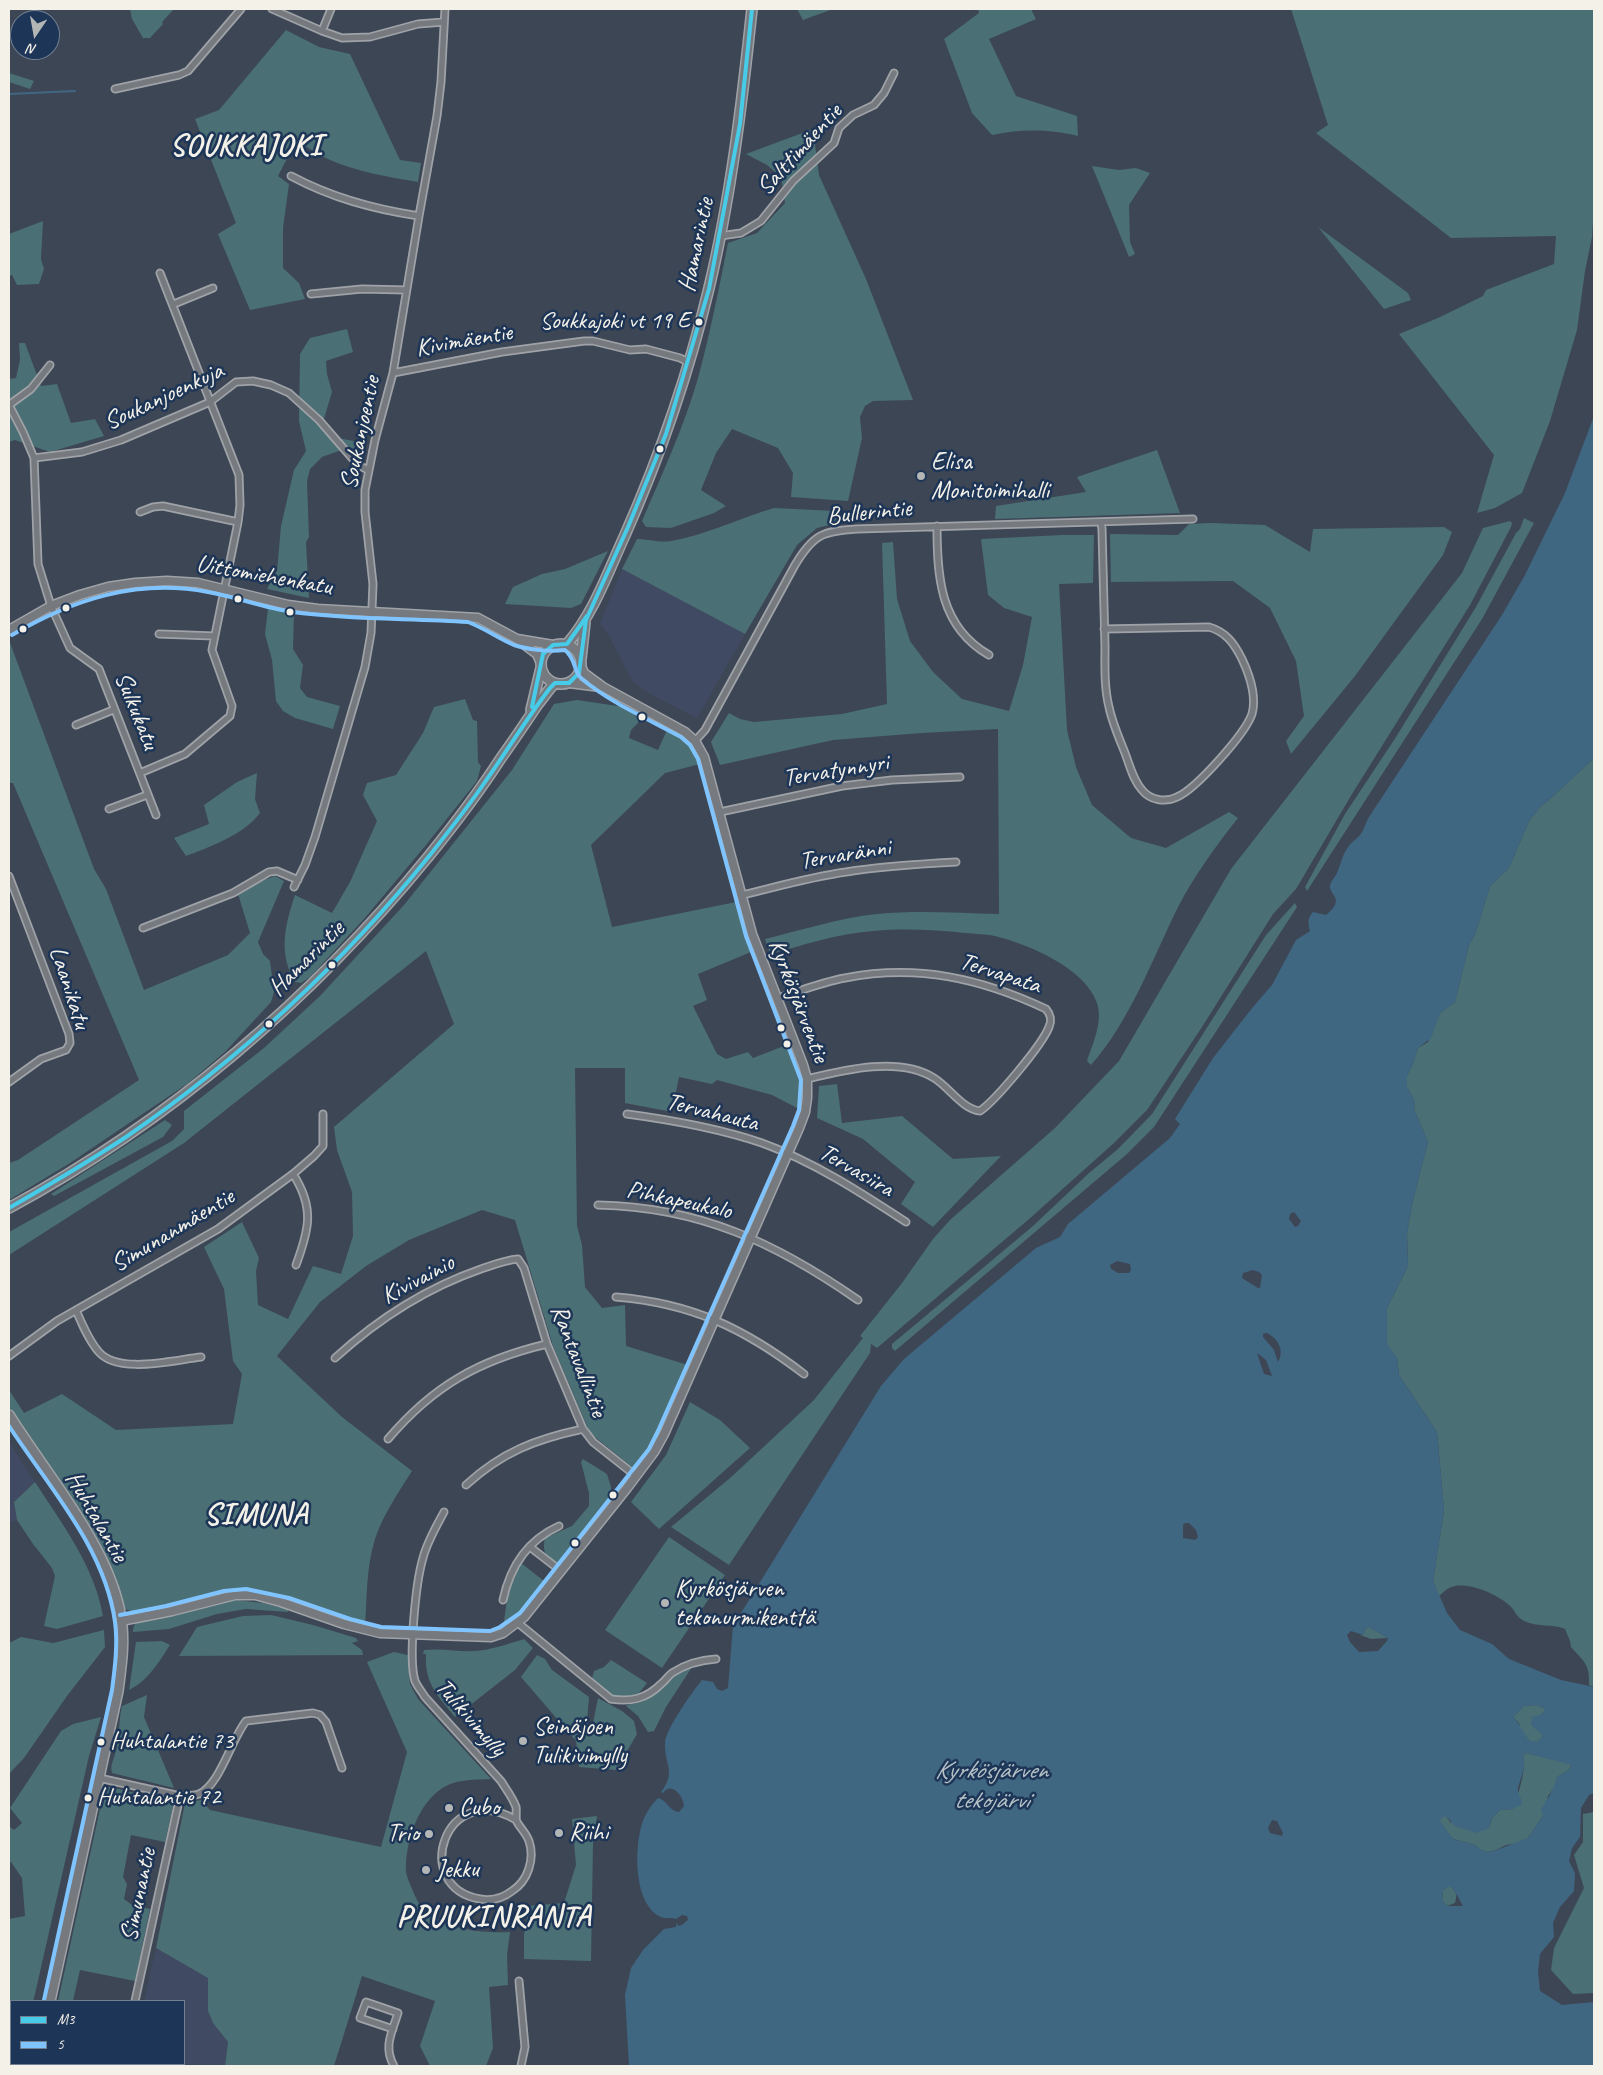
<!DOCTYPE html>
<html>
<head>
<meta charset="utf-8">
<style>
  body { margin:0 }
  #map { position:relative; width:1603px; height:2075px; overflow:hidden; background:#3d4655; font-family:Caveat,sans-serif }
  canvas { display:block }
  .frame { position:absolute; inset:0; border:10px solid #f4f1e8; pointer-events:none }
  .legend { position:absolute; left:10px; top:2000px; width:175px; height:65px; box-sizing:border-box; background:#1d3557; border:1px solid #738091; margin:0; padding:6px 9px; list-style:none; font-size:15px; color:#f4f1e8 }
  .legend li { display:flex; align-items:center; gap:10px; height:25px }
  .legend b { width:25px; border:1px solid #738091 }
  .north { position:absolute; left:10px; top:10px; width:50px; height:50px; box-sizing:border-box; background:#1d3557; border:1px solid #738091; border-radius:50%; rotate:192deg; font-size:14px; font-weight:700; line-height:20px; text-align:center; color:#f4f1e8 }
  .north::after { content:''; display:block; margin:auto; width:18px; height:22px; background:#b4b5b5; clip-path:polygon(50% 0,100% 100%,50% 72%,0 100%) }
</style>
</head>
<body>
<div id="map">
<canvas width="1603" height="2075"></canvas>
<div class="frame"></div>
<ul class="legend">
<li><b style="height:6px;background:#46cce9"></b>M3</li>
<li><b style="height:6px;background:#80c4ff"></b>5</li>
</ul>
<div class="north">N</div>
</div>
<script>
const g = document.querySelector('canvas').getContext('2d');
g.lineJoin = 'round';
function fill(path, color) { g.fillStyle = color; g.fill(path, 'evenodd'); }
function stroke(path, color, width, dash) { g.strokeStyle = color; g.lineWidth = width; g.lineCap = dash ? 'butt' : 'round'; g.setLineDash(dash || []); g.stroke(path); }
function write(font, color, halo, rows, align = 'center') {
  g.font = font + ' Caveat,sans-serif'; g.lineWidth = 5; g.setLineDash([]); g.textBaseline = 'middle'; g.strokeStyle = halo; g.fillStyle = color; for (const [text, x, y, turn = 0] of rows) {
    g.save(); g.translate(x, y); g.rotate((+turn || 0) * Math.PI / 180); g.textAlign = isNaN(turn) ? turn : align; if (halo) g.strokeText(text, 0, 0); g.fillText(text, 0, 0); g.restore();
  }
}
fill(new Path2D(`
  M622 569 745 634 697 718 650 694 633 682 608 634 600 624Z
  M9 1442 35 1482 14 1502 17 1520 9 1522Z
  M156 1948 208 1978V2011L213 2023 228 2042 225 2066H129L130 2064H184V2001H144Z`), '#414a63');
fill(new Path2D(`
  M130 9H174L162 22 163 24 150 38H143L132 19Z
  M797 9H833L803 20Z
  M978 9H1031L1036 19 989 39 1016 96 1077 116 1078 136C1046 129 1023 129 992 135L972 113 944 39 979 13Z
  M1291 9H1594V208L1592 237 1585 271 1577 330 1550 421 1522 493 1495 508 1477 513 1494 455 1399 334 1438 318 1483 296 1486 290 1554 264 1556 236 1451 238 1316 133 1328 125Z
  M286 30 319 47 350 54 400 160 421 163 418 182C389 177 358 172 330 160 319 155 308 147 296 141L278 176 289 184 283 228V268L299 283 305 299 250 310 218 234 236 223 195 119 219 110Z
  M9 73 34 81 30 89 9 82Z
  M813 129 819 175 866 279 913 400 873 401 865 406 860 417 862 438 848 501 791 497 793 473 778 448 732 429 716 453 701 490 726 506 714 513 671 528 646 527 642 521C662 474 684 427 698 378 710 334 719 288 728 243L757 233 785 203 781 177 767 165 746 154Z
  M1092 166 1119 170 1136 168 1150 173 1129 205 1130 242 1135 254 1129 257Z
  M43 221 41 259 44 269 39 284 17 285 12 275 9 276V234Z
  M1318 227 1408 293 1411 300 1384 309Z
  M347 329 353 352 326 361 327 374 332 392 323 422 332 437 365 443 362 454 339 451 322 457 310 469 307 481 309 537 306 542 309 598 267 589 277 571 281 526 294 470 306 451 299 421 300 354 310 338Z
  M19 343H25L41 386 57 384 71 423 95 419 104 436 50 452 15 440 9 442V379L16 378 20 360Z
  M1157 450 1180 513 995 519 996 506 1086 492 1077 477Z
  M774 508 835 511 837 523 817 528 797 545 745 634 622 569 637 539C647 539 661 543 671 541 706 535 740 518 774 508Z
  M1524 518 1534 523 1482 619 1307 891 1305 887 1345 814 1396 737 1476 607 1516 533 1520 529Z
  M1510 521 1512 523 1511 527 1470 605 1352 794 1296 889 1273 914 1202 1027 1147 1110 1114 1143 1028 1220 877 1348 871 1344 870 1353 729 1565 671 1527 729 1479 814 1400 863 1338 860 1336 902 1283 933 1239 950 1220 1055 1128 1119 1061 1231 869 1462 573 1483 528Z
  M1211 523 1265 525 1310 552 1313 529 1444 527 1452 532 1443 555 1355 676 1291 754 1286 741 1304 716 1296 661 1270 608 1233 581 1111 582 1110 534 1178 535 1189 524Z
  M1062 535H1094L1093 583 1059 584 1067 730 1076 767 1092 805 1131 838 1166 848 1229 812 1238 818C1216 846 1194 876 1178 907 1153 958 1129 1023 1091 1065L1087 1061C1093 1043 1103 1022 1097 1003 1085 968 1028 944 995 936 986 934 975 934 965 933 935 930 904 928 874 931 839 933 804 945 770 954L765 939C802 930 839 918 877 914 917 910 959 913 999 914L998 729 922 733 833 740 720 765 711 742 729 713 740 719 754 722 842 714 887 704 882 543 893 542 897 599 910 641 933 672 962 699 1009 711 1023 665 1032 617 1004 608 988 595 981 539Z
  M608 551 581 604 571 608 505 604 513 587 542 574 565 569Z
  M268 608 294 613 293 649 303 665 300 688 307 697 340 706 333 729 295 718 283 711 276 701 272 660 265 634Z
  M9 640 94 869 106 889 144 990 228 955 250 933 238 894 262 881 275 876 284 881 258 942 263 954 270 961 274 992 271 1002 225 1052 187 1084 70 1163 9 1200V1163L18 1160 139 1080 13 783H9Z
  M465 699 473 720 477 721 478 762 481 766 477 781 426 845 364 919 310 977 301 983 295 982C278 954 285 924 295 895L332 913 350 882 377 821 363 795 367 783 396 775 423 733 434 707Z
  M577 700 624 707 638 718V723L631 730 629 738 658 750 667 730C689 743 689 741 700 764L665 773 591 845 612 927 736 902 751 952 698 974 707 1000 693 1006 717 1054 726 1059 748 1052 753 1058 789 1044C797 1066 803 1085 799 1109L772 1095 717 1080 712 1084 679 1077 672 1112 625 1103V1068H575L577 1226 582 1245 585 1287 602 1308 625 1305 626 1346 688 1365 655 1442 637 1467H632L590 1433 553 1346 515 1220 482 1210 409 1240 366 1266 320 1302 277 1356 342 1417 412 1471C398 1493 383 1515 375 1539 366 1568 367 1598 365 1628L307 1605 259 1591H232L134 1612 125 1609 116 1579 96 1536 9 1408V1390L24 1413 62 1394 116 1430 233 1424 242 1374 233 1361 224 1289 204 1247 242 1222 259 1258 256 1271 258 1305 288 1319 313 1266 341 1274 353 1236 352 1192 337 1150 334 1127 454 1024 426 951 184 1143 9 1255V1232L172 1141 184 1129V1111L264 1048 320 996 404 905 512 770 554 704Z
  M1594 758V1687L1589 1685C1590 1664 1584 1662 1571 1647L1570 1641 1565 1629C1552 1623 1538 1628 1524 1621 1515 1616 1516 1611 1509 1605 1497 1594 1467 1581 1452 1587 1447 1588 1443 1593 1439 1596L1433 1581 1444 1510 1437 1432 1399 1375 1397 1358 1387 1345V1308L1408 1266 1407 1233 1413 1200 1428 1142 1414 1109 1415 1102 1407 1087V1076L1413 1063 1418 1048 1428 1042 1440 1013 1455 1002 1469 945 1476 932 1490 886 1509 868 1529 821 1541 806 1551 798Z
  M257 773 255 799 260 813C245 834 210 847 186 856L174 838 209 824 204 805 237 782Z
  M1295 903 1297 907 1154 1127 1127 1154 895 1351 892 1348V1344L1033 1226 1089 1173 1118 1149 1152 1114 1266 935Z
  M837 1084 842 1123 902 1116 953 1159 1001 1156 933 1227 901 1204 915 1182 863 1139 817 1118 819 1086Z
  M165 1120 172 1125 163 1137 54 1196 51 1194Z
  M690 1402 720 1420 750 1448 659 1529 631 1502 666 1455Z
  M583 1459 607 1474 611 1487V1499L562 1562 556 1563C545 1556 542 1551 545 1538L572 1526 589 1506V1493L581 1462Z
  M35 1482C62 1524 94 1565 103 1616L57 1629 44 1626 55 1576 52 1568 33 1544 17 1520 14 1502Z
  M669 1537 725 1575 662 1668 605 1630Z
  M521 1563 544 1581C532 1597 519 1620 501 1629L504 1621 509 1584Z
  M235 1600 263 1603 288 1609V1612L246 1609 217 1614 169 1629 133 1632C133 1629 134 1624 137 1622 142 1617 153 1618 159 1617 185 1613 209 1604 235 1600Z
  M271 1615 313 1625 356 1638 358 1641 352 1643 362 1650 363 1655 179 1656 197 1627 243 1616Z
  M1369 1627 1388 1638 1371 1639 1360 1635H1363L1366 1628Z
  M104 1630 105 1647 67 1696 24 1758 9 1774V1643L21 1637 53 1643Z
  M524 1639 533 1648 515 1670 455 1717C438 1696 424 1683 426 1654H423L424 1650C441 1648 457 1652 474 1651 491 1650 508 1644 524 1639Z
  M162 1641 170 1645C158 1663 149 1680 129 1690L136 1642Z
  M394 1652 408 1655 410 1684 418 1699 491 1779C476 1780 459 1779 446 1786 418 1801 405 1842 406 1872 407 1879 419 1905 423 1911 426 1914 432 1916 436 1918 460 1931 483 1933 510 1932L507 1955 508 1985 489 1987 493 2048 486 2066H430L420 2046 435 2001 362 1976 334 2066H225L228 2042 213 2023 208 2011V1978L156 1948 185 1803 201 1800 210 1810 381 1847 407 1752 367 1662Z
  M537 1655 545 1659 552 1670 589 1697 587 1723 592 1728 598 1698 622 1711 634 1721 637 1734 616 1770 579 1767 576 1741 521 1677Z
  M611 1660 647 1683 635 1698C617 1701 604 1692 592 1679L594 1671 604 1667Z
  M692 1667 666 1707 654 1731 648 1732 638 1716 626 1706 627 1705 641 1702 651 1696 671 1678Z
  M147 1695 144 1717 174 1788 112 1773C110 1765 113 1762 115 1754 120 1738 118 1722 122 1706Z
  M1537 1705 1544 1708V1712L1540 1715 1543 1736 1538 1741H1530L1521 1732 1519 1723 1513 1717 1524 1706Z
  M101 1717 89 1756 35 1994 33 2001H11V2053L9 2058V1917V1919L25 1916 22 1878 11 1862 9 1863V1826L14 1830 22 1823 10 1808 61 1731 73 1724Z
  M1526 1753 1572 1764 1569 1770 1557 1777 1555 1787 1548 1796 1543 1816 1528 1838 1520 1843 1506 1845 1494 1851 1487 1852 1481 1850 1475 1845 1453 1839 1439 1821 1442 1817H1447L1450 1822 1489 1828 1492 1818 1500 1810 1513 1809C1518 1795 1527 1769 1523 1755Z
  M105 1786 174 1802 165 1842 131 1835 123 1877 127 1884 124 1899 132 1905 150 1909 135 1981 80 1970 73 2001H58Z
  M1594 1812V1993L1573 1994 1551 1970 1554 1948 1584 1888 1574 1855 1583 1842V1814Z
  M597 1816 593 1844 591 1961 524 1959V1935L527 1918V1906L564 1903 576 1865 572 1819Z
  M1447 1887H1451C1457 1892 1457 1896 1455 1903L1447 1906 1442 1901 1443 1890Z`), '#4a6f74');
fill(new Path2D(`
  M1594 416V758L1551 798 1541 806 1529 821 1509 868 1490 886 1476 932 1469 945 1455 1002 1440 1013 1431 1038 1418 1048 1413 1063 1407 1076V1087L1415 1102 1414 1109 1428 1142 1413 1200 1407 1233 1408 1266 1387 1308V1344L1397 1358 1399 1375 1437 1432 1444 1510 1433 1581 1447 1613 1460 1630 1492 1644 1509 1659 1561 1680 1594 1687V1793L1589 1795 1581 1808 1580 1837 1572 1848 1569 1861 1575 1873 1574 1891 1560 1907 1553 1923 1554 1937 1540 1954 1538 1971 1540 1991 1562 2005 1594 2002V2066H629L625 1995 631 1968 643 1950 664 1929 676 1927 677 1922 678 1926 682 1925 688 1920 687 1916 682 1915 676 1919C672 1917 665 1919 661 1917 634 1905 634 1849 642 1824 645 1814 651 1805 658 1798 667 1800 669 1811 679 1812L684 1806C683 1795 671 1781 663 1793L661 1792C677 1772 664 1764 665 1743 665 1730 693 1691 702 1680L713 1682 717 1689 722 1691 728 1688 733 1626 881 1386 904 1359 1036 1248 1060 1237 1068 1224 1170 1138 1180 1124 1175 1119 1213 1058 1253 1007 1272 985 1296 940 1310 931C1308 922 1307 919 1313 912L1326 915C1347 898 1328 895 1330 885 1331 881 1334 878 1336 875 1341 865 1342 854 1349 846 1352 841 1357 839 1360 835 1364 830 1366 822 1369 817L1502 615 1525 575 1565 493ZM1294 1212 1301 1221 1298 1226 1295 1227 1289 1219 1290 1214ZM1117 1261 1130 1264 1131 1270 1129 1273H1118L1111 1269 1110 1265ZM1253 1270 1259 1272 1262 1275 1260 1288H1258L1242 1278 1243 1273ZM1266 1333C1278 1337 1285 1351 1278 1362L1274 1350 1263 1337V1334ZM1257 1353 1266 1360 1272 1376 1264 1374ZM1185 1523H1189L1196 1530 1198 1537 1195 1540 1183 1538V1525ZM1369 1627 1388 1638 1387 1641 1378 1651 1359 1652 1350 1642 1347 1635 1351 1631 1363 1635 1366 1628ZM1537 1705 1544 1708V1712L1540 1715 1532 1717 1531 1725 1543 1736 1538 1741H1530C1522 1732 1521 1725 1513 1717L1524 1706ZM1526 1753 1572 1765 1569 1770 1557 1777C1556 1785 1546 1803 1541 1809L1543 1816 1528 1838 1494 1851 1487 1852 1481 1850 1475 1845 1453 1839 1440 1821 1442 1817H1447L1455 1826 1476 1833 1489 1828 1492 1818 1500 1810 1513 1809 1522 1804C1522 1798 1517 1794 1518 1788 1521 1776 1527 1767 1523 1755ZM1272 1820 1277 1821 1283 1833 1282 1836 1270 1833 1268 1828ZM1447 1887H1451C1454 1889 1462 1904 1463 1906H1447L1442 1901 1443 1890Z`), '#406782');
stroke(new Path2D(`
  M9 94 75 91`), '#406782', 2);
const minor = new Path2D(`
  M272 9 322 31 342 38 370 37 418 24 444 22
  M322 31 331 9
  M115 89 179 75 188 71 241 9
  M291 176C332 198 373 209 419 216
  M720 236 741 233 761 221 793 181 834 143 839 128 853 115 874 105 884 93 894 73
  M311 294 362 289 406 290
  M174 304 213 288
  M50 365 31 389 9 405 23 432 34 458 38 564 51 606 70 648 99 669 156 815
  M393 373 502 352 584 341H593L630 350 646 349 680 358 688 362
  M34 458 82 452 121 440 210 402 236 382 253 381 271 385 289 393 319 420 358 465 368 470
  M140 512 153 507 163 506 238 522
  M1101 522 1102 529C1103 568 1104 607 1105 646 1105 666 1104 687 1109 707 1112 722 1119 738 1125 753 1130 766 1133 780 1142 790 1150 800 1165 803 1177 797 1196 789 1245 734 1252 714 1257 696 1250 676 1242 659 1234 643 1226 632 1209 627L1104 629
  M937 526C937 577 940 627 989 655
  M159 634 214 636
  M76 725 113 710
  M695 741 705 730 795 565C813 535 822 531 857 529L1193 519
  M140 773 185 754 230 716 232 706 212 650 238 522 240 505 239 475 160 273
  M109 809 147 795
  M720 812 842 786 892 780 960 777
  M9 876 69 1034 70 1043 66 1050 41 1059 9 1082
  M294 887 305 865 315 837 365 667 371 633 373 584 365 512V490L375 440 393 373 419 216 437 116 441 82 445 9
  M742 895C776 887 810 877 846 872 882 866 919 864 956 862
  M143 928 233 893 269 872 277 871 298 880
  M778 998C800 991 822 982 845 978 917 964 980 978 1046 1009 1051 1015 1052 1020 1049 1027 1042 1045 996 1100 980 1111 962 1109 949 1087 934 1078 899 1056 844 1070 807 1079
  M627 1114C672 1120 718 1128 762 1143 814 1162 860 1192 906 1222
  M293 1174C315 1208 309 1230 296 1265
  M598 1205C700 1207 776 1243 858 1300
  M616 1297C691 1303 744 1328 804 1374
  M76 1310C82 1324 88 1339 98 1351 117 1375 174 1360 201 1357
  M9 1356 57 1321 218 1229 293 1174 314 1156 323 1146V1114
  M335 1358C378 1319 426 1288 481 1269 493 1265 505 1260 518 1259L524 1268 547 1344 583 1429 593 1442 636 1476
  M388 1439C433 1386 479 1360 547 1344
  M466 1485C502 1452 536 1439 583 1429
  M444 1512C436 1527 427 1542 423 1558 416 1581 408 1658 415 1681 417 1686 422 1692 425 1697L501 1781C506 1789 513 1798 516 1807 517 1812 515 1818 517 1822 521 1829 526 1833 529 1841 535 1859 528 1881 512 1891 503 1898 491 1901 480 1899 410 1887 445 1778 516 1820
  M530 1547 561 1571
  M503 1600C510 1567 528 1540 559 1526
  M518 1623 611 1699C631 1702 646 1699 661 1684 665 1681 668 1676 672 1673 686 1664 700 1660 716 1659
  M99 1778 180 1796C187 1796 193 1796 199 1794 220 1785 231 1740 246 1721L313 1713 320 1715 326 1722 342 1768
  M519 1981 525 2047 521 2066
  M135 2001 180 1796
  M393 2029 360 2018 366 2002 398 2013C392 2032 383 2047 394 2066
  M120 2066 121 2064`);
const tertiary = new Path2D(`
  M9 630 51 606 80 595 108 587 135 583 167 581 198 583 288 605 318 609 478 618 517 639 537 654 540 661
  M517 639 553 645
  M569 683 601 687
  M121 1621 172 1611 235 1595H255L281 1602 344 1624 380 1633 491 1637 503 1633 524 1617 627 1488 654 1452 664 1434 799 1128 805 1112 807 1098V1079L803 1065 752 934 704 757 695 741 685 732 603 687 584 673 581 666`);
const secondary = new Path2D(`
  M541 664a20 20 0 1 1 40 0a20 20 0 1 1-40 0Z
  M567 644C594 613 608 572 625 535 660 456 689 372 709 288 731 196 742 103 752 9
  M581 659 585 622
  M531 710 541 668
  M9 1208C170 1121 312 999 428 857 454 825 479 792 501 758 514 740 526 722 538 704 544 697 548 690 555 683
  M9 1415C47 1476 110 1547 121 1618 125 1643 121 1667 118 1691L50 2001
  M23 2066 24 2064`);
stroke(minor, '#9fa3a8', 9);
stroke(tertiary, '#9fa3a8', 11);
stroke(secondary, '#9fa3a8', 12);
stroke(minor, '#767a7f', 5.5);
stroke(tertiary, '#767a7f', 8);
stroke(secondary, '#767a7f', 9);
stroke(new Path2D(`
  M532 707 543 654 553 645 567 644 587 616
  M9 1208C49 1185 88 1162 126 1137 241 1058 343 963 430 855 449 831 468 807 485 782 507 751 527 718 550 688L555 683H569L579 673 586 620 628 527 666 434 709 289 740 124 752 9`), '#46cce9', 4);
stroke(new Path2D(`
  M12 635C72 600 137 578 208 592 237 597 264 608 293 612 351 620 410 618 468 622 484 628 498 638 514 645 529 650 550 652 565 650 577 660 573 672 582 679 611 703 648 719 681 737L690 745 698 759 746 936 801 1080 799 1110 793 1126 658 1431 649 1449 520 1613 500 1627 490 1631 381 1627 350 1619 289 1598 246 1589 224 1591 166 1606 120 1615
  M9 1426C48 1486 105 1548 115 1622 118 1644 115 1667 112 1690L44 2000`), '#80c4ff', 4);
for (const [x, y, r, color] of [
  [699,322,4.5,"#f4f1e8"],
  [660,449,4.5,"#f4f1e8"],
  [921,476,5,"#b4b5b5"],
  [238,599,4.5,"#f4f1e8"],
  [66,608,4.5,"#f4f1e8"],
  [290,612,4.5,"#f4f1e8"],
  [23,629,4.5,"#f4f1e8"],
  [642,717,4.5,"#f4f1e8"],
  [332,965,4.5,"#f4f1e8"],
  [269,1024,4.5,"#f4f1e8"],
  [781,1028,4.5,"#f4f1e8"],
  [787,1044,4.5,"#f4f1e8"],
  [613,1495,4.5,"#f4f1e8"],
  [575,1543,4.5,"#f4f1e8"],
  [665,1603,5,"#b4b5b5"],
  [523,1741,5,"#b4b5b5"],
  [101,1742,4.5,"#f4f1e8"],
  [88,1798,4.5,"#f4f1e8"],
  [449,1808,5,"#b4b5b5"],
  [559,1833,5,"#b4b5b5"],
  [429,1834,5,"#b4b5b5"],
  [426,1870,5,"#b4b5b5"]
]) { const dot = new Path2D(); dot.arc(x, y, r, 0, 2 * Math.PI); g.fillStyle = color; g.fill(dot); stroke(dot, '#1d3557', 2); }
write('24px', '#f4f1e8', '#1d3557', [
  ["Soukkajoki vt 19 E",690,322,"right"],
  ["Huhtalantie 73",110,1742],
  ["Huhtalantie 72",97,1798]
], 'left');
write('25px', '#f4f1e8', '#1d3557', [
  ["Salttimäentie",800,150,-48],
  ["Hamarintie",697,245,-78],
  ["Kivimäentie",464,341,-10],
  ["Soukanjoenkuja",164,397,-25],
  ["Soukanjoentie",361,433,-78],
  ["Bullerintie",869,513,-6],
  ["Uittomiehenkatu",264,576,10],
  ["Sulkukatu",136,711,68],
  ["Tervatynnyri",836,771,-9],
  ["Tervaränni",845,855,-9],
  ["Hamarintie",307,959,-45],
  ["Tervapata",1000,974,18],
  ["Laanikatu",69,988,72],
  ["Kyrkösjärventie",798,1001,69],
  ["Tervahauta",712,1113,14],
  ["Tervasiira",856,1171,30],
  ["Pihkapeukalo",679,1201,12],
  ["Simunanmäentie",173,1231,-31],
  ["Kivivainio",418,1280,-28],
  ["Rantavallintie",578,1361,69],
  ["Huhtalantie",96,1517,60],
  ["Tulikivimylly",470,1718,49],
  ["Simunantie",139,1895,-78]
]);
write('25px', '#f4f1e8', '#1d3557', [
  ["Elisa",931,462],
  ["Monitoimihalli",931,491],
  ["Kyrkösjärven",675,1589],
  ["tekonurmikenttä",675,1618],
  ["Seinäjoen",533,1727],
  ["Tulikivimylly",533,1756],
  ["Cubo",459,1808],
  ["Riihi",569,1833],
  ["Trio",419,1834,"right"],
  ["Jekku",436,1870]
], 'left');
write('italic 26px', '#b5c2c6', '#1d3557', [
  ["Kyrkösjärven",991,1771],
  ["tekojärvi",991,1801]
]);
g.letterSpacing = '1px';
write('bold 30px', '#f4f1e8', '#1d3557', [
  ["SOUKKAJOKI",246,147],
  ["SIMUNA",256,1516],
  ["PRUUKINRANTA",494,1918]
]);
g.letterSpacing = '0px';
</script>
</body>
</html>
